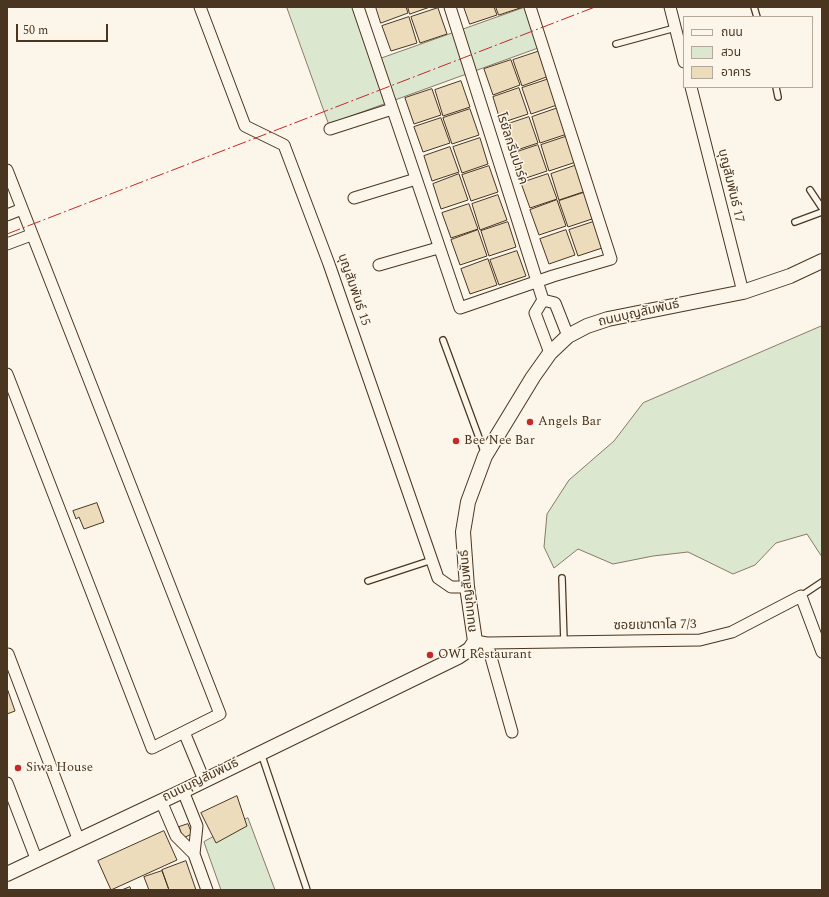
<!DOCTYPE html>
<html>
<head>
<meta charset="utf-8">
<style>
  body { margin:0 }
  #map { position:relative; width:829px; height:897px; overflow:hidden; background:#fbf6e9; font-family:Spectral,"Noto Sans Thai",serif }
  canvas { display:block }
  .frame { position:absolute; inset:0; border:8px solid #4a3520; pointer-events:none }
  .legend { position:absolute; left:683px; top:16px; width:130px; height:72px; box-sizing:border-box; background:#fbf6e9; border:1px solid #b4a999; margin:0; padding:5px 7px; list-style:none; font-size:12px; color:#4a3520 }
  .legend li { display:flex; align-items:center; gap:8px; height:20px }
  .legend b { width:20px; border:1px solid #b4a999 }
  .scale { position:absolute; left:16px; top:24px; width:92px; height:18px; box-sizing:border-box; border:2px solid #4a3520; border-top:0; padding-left:5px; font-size:12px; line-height:14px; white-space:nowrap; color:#4a3520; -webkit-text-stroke:3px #fbf6e9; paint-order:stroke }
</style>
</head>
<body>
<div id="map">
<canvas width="829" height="897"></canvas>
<div class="frame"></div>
<ul class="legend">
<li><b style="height:5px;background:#fbf6e9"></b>ถนน</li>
<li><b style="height:11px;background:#dce7d0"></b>สวน</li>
<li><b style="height:11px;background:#ecdcbc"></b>อาคาร</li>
</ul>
<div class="scale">50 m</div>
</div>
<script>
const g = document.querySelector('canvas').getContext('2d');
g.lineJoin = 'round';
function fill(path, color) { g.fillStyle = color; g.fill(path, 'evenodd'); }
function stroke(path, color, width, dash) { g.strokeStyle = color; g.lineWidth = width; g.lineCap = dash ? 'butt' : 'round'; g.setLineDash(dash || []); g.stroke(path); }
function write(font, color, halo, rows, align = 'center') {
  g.font = font + ' Spectral,"Noto Sans Thai",serif'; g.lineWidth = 3; g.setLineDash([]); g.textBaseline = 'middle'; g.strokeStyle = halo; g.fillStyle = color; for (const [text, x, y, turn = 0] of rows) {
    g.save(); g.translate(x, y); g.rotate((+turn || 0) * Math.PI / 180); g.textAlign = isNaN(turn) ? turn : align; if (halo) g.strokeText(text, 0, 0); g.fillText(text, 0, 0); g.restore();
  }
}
const green = new Path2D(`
  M287 7H355L373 61 525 7 538 48 329 124Z
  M822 326V557L807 534 776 543 755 565 733 574 688 552 653 556 613 564 578 549 554 568 544 547 547 514 569 480 614 441 643 403Z
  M248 818 275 890H221L204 842Z`);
fill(green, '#dce7d0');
stroke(green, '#887966', 1);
const building = new Path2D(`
  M376 7H406L408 13 381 23Z
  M408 7H430L410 14Z
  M464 7H494L497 15 470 24Z
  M496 7H523L499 15Z
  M438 8 447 34 420 43 411 17Z
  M409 17 417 43 391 51 382 26Z
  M540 51 549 76 522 86 513 60Z
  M511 60 520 85 493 95 484 69Z
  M549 79 557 105 531 114 522 88Z
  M461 81 470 107 443 116 435 90Z
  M519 88 528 114 501 123 493 97Z
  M432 89 441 115 414 124 405 98Z
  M558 108 567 134 540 143 532 117Z
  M470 109 479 135 452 144 443 118Z
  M529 117 538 143 511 152 502 126Z
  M441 118 450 143 423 152 414 127Z
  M568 136 576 162 549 171 541 145Z
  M480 138 488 164 462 173 453 147Z
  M538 145 547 171 520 180 511 154Z
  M450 147 459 172 432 181 424 156Z
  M577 165 586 191 559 200 551 174Z
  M489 166 498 192 471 201 462 175Z
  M459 174 468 200 441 209 433 184Z
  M548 174 557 199 530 208 521 183Z
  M586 192 595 218 568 227 559 201Z
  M498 195 507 220 480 230 472 204Z
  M557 200 566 226 539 235 530 210Z
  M469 204 478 229 451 238 442 213Z
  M596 221 605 247 578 256 569 230Z
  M508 222 516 247 489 256 481 231Z
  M478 230 487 256 460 265 451 240Z
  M566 230 575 255 549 264 540 239Z
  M517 251 526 276 499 285 490 260Z
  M488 259 497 285 470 294 461 269Z
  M97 503 104 522 84 529 79 517 76 519 73 511Z
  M7 688 15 711 7 714Z
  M237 796 247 826 216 843 201 813Z
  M188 824 192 834 183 838 179 827Z
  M164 831 177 860 111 890 98 861Z
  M186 861 196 890H169L162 870Z
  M162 871 169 890H149L144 877Z
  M130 887 131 890H122Z`);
fill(building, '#ecdcbc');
stroke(building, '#4a3520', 1);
const service = new Path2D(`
  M754 7 757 17
  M616 44 675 28
  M776 87 778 97
  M810 190 822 208
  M795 222 822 212
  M443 340 485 454
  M562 578 564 642
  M368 581 432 560
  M801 596 822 582
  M261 753 307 890`);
const minor = new Path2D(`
  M200 7 245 126 284 145 329 264 438 578 451 587H467
  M358 7 460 308 553 276 611 259 530 7
  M450 7 543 300
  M670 7 684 62
  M691 87 743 292
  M330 129 392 109
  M7 170 220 714 152 748 7 374
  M354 198 416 179
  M7 215 22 209
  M7 244 31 235
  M379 265 438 248
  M543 300 535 313 550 353
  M543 300 555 303 568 336
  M475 641 487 643 700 640 732 632 801 596 822 652
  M487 643 512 732
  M8 654 79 841
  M184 732 204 780
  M7 783 37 861
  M183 791 197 826 194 854
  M161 801 176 836 194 854 207 890`);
const tertiary = new Path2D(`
  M7 874 183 791 458 657 470 649 475 641 467 587 463 532 468 502 485 456 533 377 550 353 568 336 587 326 608 319 743 292 790 276 822 261`);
stroke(service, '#4a3520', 8);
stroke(minor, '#4a3520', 13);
stroke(tertiary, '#4a3520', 16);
stroke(service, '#fbf6e9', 5.5);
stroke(minor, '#fbf6e9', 11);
stroke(tertiary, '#fbf6e9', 14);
stroke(new Path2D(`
  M7 234 595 7`), '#c62828', 1, [14, 3, 2, 3]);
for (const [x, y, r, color] of [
  [530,422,4,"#c62828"],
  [456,441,4,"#c62828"],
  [430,655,4,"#c62828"],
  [18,768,4,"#c62828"]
]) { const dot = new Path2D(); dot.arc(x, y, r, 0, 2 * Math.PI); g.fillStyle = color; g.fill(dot); stroke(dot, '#fbf6e9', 1.5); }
write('13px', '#4a3520', '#fbf6e9', [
  ["โรยัลกรีนปาร์ค",511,149,72],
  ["บุญสัมพันธ์ 17",730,186,76],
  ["บุญสัมพันธ์ 15",353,290,71],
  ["ถนนบุญสัมพันธ์",639,314,-13],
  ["ถนนบุญสัมพันธ์",469,591,-96],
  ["ซอยเขาตาโล 7/3",655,626,-1],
  ["ถนนบุญสัมพันธ์",201,781,-26]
]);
write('13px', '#4a3520', '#fbf6e9', [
  ["Angels Bar",538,422],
  ["Bee Nee Bar",464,441],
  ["OWI Restaurant",438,655],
  ["Siwa House",26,768]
], 'left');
</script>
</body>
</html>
